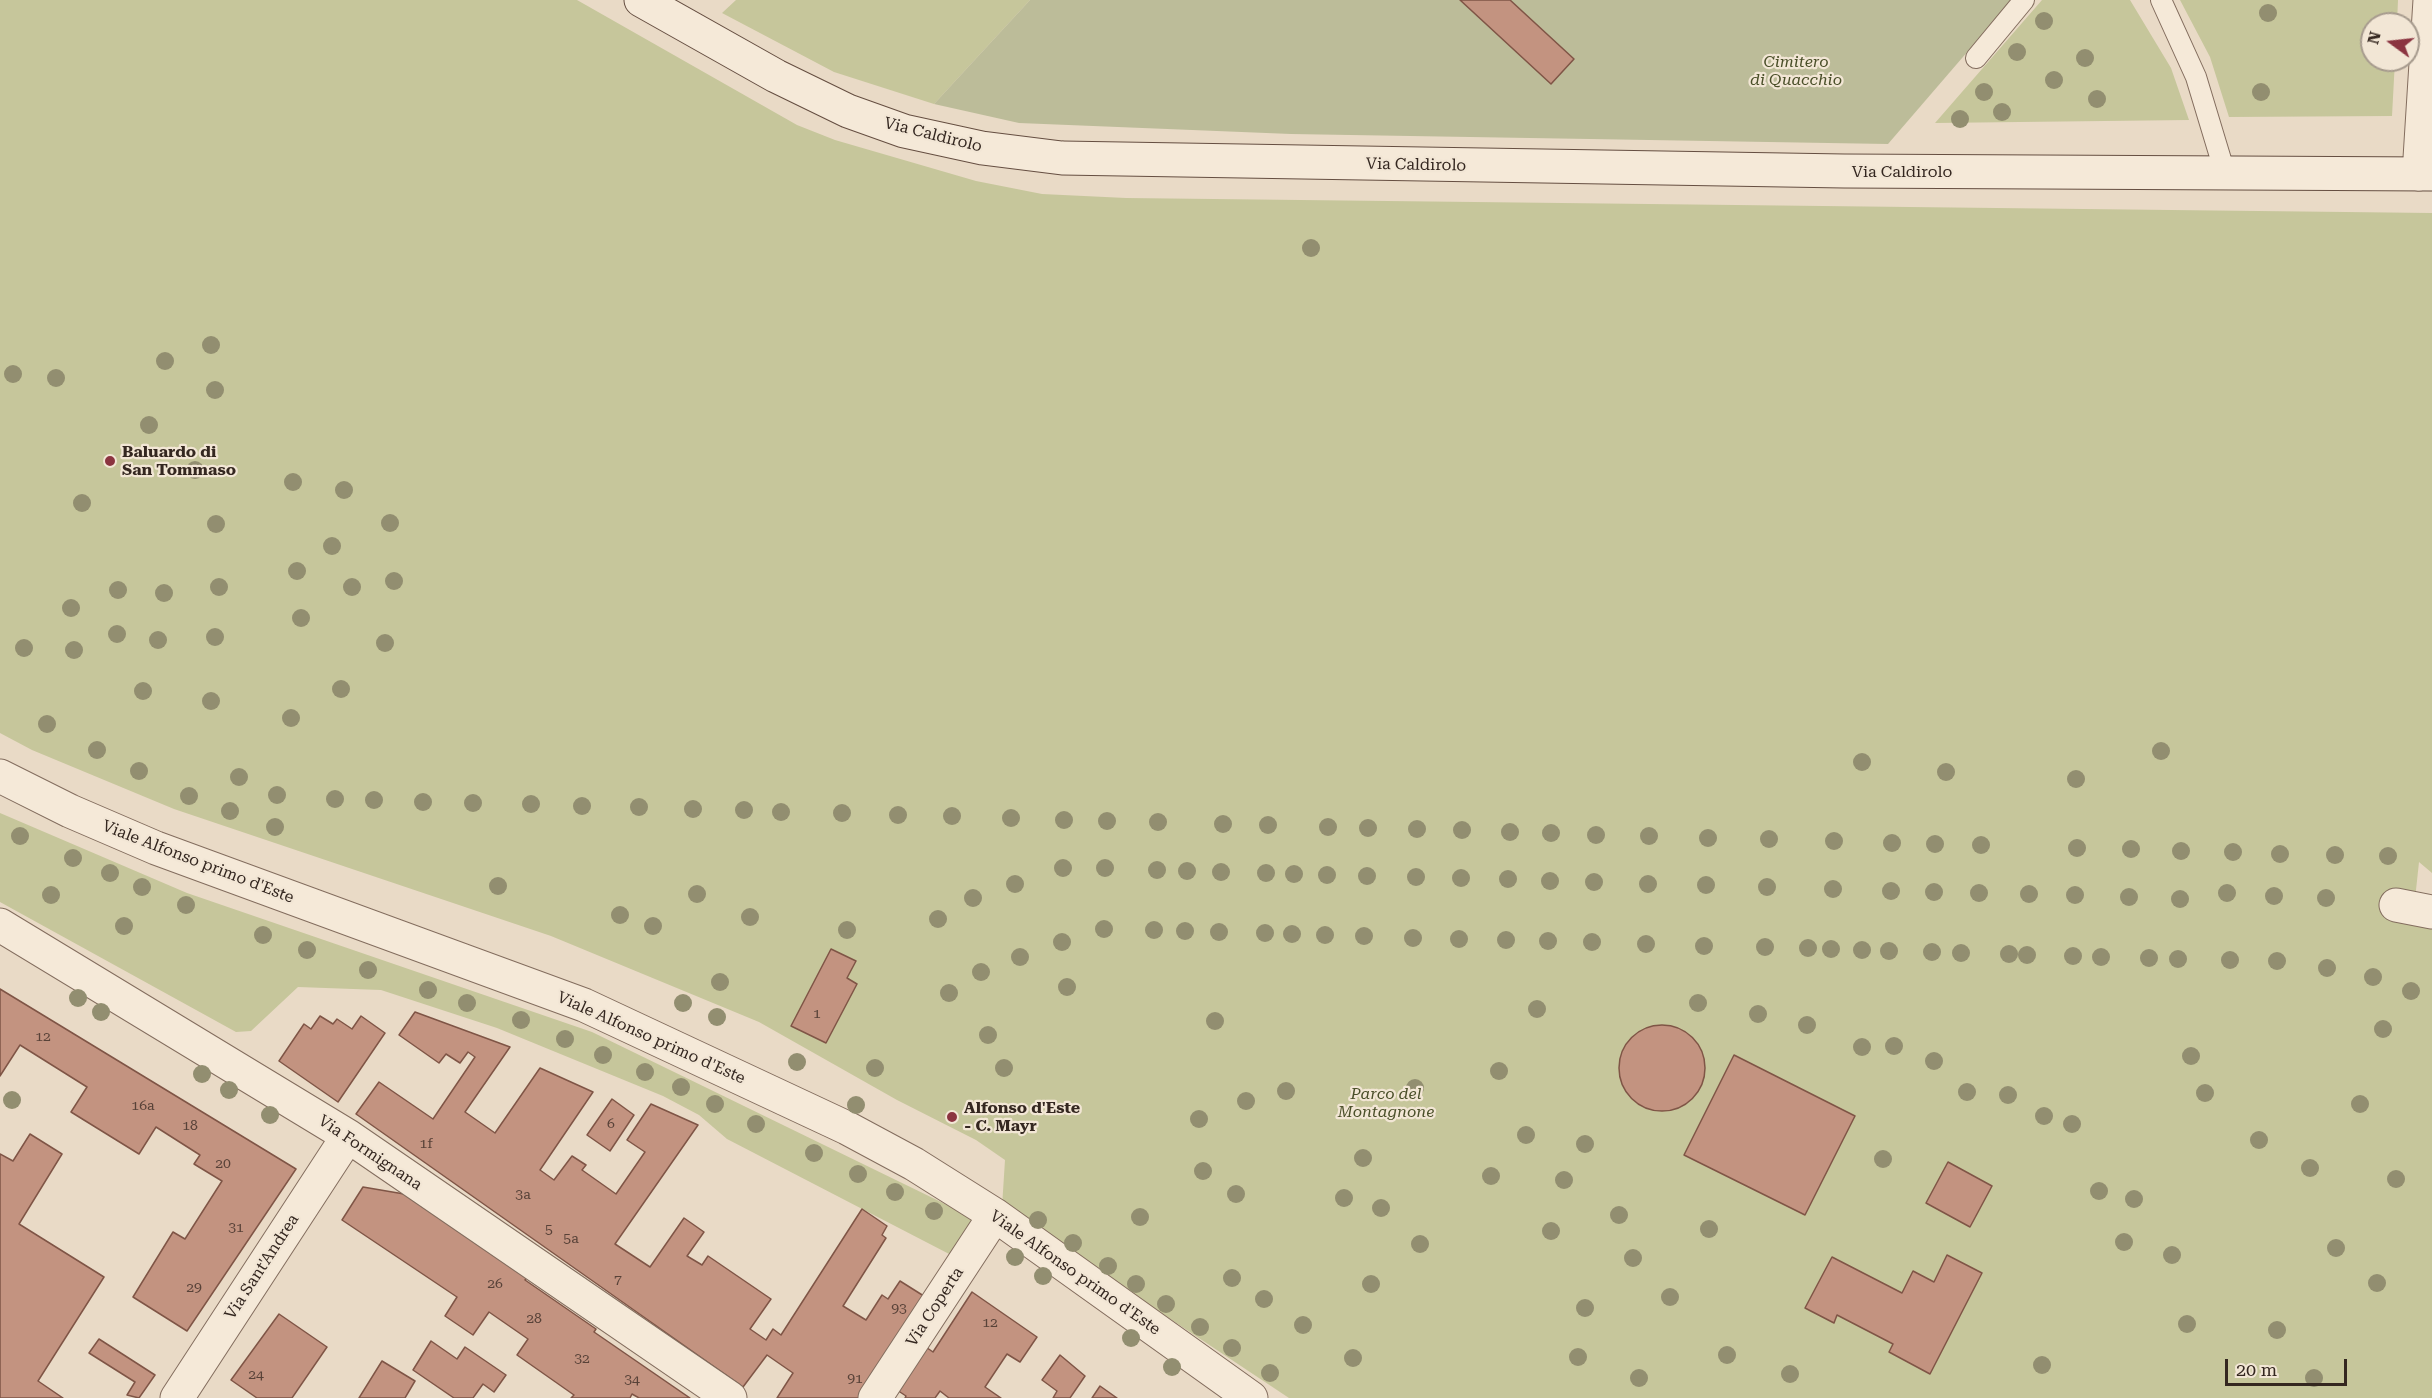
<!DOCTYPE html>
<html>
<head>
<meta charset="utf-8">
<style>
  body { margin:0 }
  #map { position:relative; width:2432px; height:1398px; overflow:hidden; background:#e9dac6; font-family:"Roboto Serif",serif }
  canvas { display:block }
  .north { position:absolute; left:2360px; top:12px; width:60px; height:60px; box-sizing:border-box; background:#f2e6d5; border:2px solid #a69a8d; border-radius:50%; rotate:285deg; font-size:16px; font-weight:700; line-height:24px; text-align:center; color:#342720 }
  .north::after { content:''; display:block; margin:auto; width:21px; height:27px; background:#8b3440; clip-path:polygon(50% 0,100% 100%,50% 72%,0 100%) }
  .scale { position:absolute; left:2225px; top:1359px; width:122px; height:27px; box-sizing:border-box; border:3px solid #342720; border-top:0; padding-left:8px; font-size:18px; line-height:21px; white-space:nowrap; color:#342720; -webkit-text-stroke:4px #f2e6d5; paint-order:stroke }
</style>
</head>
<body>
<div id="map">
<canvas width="2432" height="1398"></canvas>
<div class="north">N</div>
<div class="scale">20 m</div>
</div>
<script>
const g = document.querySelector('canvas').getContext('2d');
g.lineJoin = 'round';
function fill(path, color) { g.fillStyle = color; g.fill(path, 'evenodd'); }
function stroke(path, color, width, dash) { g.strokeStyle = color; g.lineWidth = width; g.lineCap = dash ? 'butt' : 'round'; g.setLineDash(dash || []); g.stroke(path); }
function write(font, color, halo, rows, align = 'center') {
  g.font = font + ' "Roboto Serif",serif'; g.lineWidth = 4.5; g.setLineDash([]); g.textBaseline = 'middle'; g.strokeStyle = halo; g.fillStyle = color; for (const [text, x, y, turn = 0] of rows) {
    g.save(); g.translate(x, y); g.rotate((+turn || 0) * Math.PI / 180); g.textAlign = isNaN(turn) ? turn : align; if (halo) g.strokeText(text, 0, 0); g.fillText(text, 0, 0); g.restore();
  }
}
fill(new Path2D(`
  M0 0H577L797 125 835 140 976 181 1042 194 1126 198 2432 213V873L2419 862 2413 918 2432 923V1398H1289L1002 1207 1005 1160 976 1140 897 1100 759 1022 551 936 174 809 32 750 0 733Z
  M736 0H1030L934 104 834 72 722 13Z
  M2042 0H2130L2171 68 2189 120 1935 123Z
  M2180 0H2398L2397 24H2372V60H2395L2392 116 2229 117 2210 57Z
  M0 813 187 893 592 1032 978 1220 953 1256 727 1139 699 1115 663 1096 497 1028 381 990 298 987 251 1031 236 1032 0 902Z`), '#c6c69b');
fill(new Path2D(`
  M1030 0H2012L1888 144 1291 134 1019 123 934 104Z`), '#bcbc99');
const building = new Path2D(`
  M1460 0H1510L1574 59 1551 84Z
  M831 949 856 961 847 978 857 984 826 1043 791 1026Z
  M0 989 296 1169 187 1331 133 1297 173 1232 185 1239 222 1181 194 1164 200 1155 156 1127 139 1154 71 1112 87 1087 20 1045 0 1076Z
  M415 1012 510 1047 465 1112 495 1133 540 1068 593 1092 540 1170 554 1180 572 1156 586 1165 582 1170 616 1194 645 1152 627 1140 651 1104 698 1125 615 1244 650 1267 684 1218 704 1232 687 1256 702 1265 708 1256 771 1299 750 1329 766 1340 773 1329 781 1335 862 1209 887 1226 882 1235 886 1238 843 1306 866 1320 882 1295 888 1299 900 1281 927 1298 862 1398H777L793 1373 767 1355 743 1387 356 1114 379 1082 433 1119 475 1057 468 1052 460 1063 446 1054 439 1063 399 1035Z
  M320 1016 333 1024 337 1019 352 1029 361 1016 385 1033 338 1102 279 1061 304 1024 311 1029Z
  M1619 1068a43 43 0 1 1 86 0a43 43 0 1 1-86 0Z
  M1734 1055 1855 1116 1805 1215 1684 1155Z
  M612 1099 634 1115 610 1151 587 1135Z
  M30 1134 62 1154 19 1224 104 1277 38 1381 63 1398H0V1154L13 1161Z
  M1948 1162 1992 1186 1970 1227 1926 1203Z
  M363 1187 404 1194 527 1277 525 1280 596 1329 594 1332 690 1398H639L632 1394 630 1398H571L574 1395 517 1355 528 1339 489 1312 473 1335 445 1316 457 1297 342 1220Z
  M1947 1255 1982 1273 1930 1374 1889 1352 1893 1344 1837 1315 1834 1323 1805 1308 1832 1257 1902 1293 1913 1271 1934 1282Z
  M972 1292 1037 1337 1020 1362 1007 1354 985 1387 1001 1398H949L940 1391 935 1398H905L906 1396 894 1388 923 1345 933 1352Z
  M279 1314 327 1347 292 1398H257L231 1380Z
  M99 1339 155 1375 139 1398 127 1395 135 1382 89 1353Z
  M431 1341 457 1359 465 1347 506 1375 494 1392 483 1384 473 1398H454L413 1370Z
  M1060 1355 1085 1376 1070 1398H1053L1057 1391 1042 1380Z
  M382 1361 415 1381 405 1398H359Z
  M1100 1386 1117 1398H1092Z`);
fill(building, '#c39380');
stroke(building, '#7f5546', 1.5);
const service = new Path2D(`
  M2161 0 2196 77 2225 173
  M1976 58 2024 0`);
const minor = new Path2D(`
  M2419 174 2430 0
  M0 776 70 811 156 848 584 1005 847 1128 914 1164 995 1215 1251 1398
  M2396 905 2432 912
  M0 925 348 1136 730 1398
  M177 1398 348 1136
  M875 1398 995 1215`);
const secondary = new Path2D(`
  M641 0 776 76 848 111 904 131 982 148 1062 158 1844 171 2432 174`);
stroke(service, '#836d5e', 22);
stroke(minor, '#836d5e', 35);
stroke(secondary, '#654e41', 35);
stroke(service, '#f5e9d8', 20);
stroke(minor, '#f5e9d8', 33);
stroke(secondary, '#f5e9d8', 33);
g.fillStyle = '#928e70';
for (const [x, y] of [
  [2268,13],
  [2044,21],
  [2017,52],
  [2085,58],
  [2054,80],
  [1984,92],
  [2261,92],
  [2097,99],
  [2002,112],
  [1960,119],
  [1311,248],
  [211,345],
  [165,361],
  [13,374],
  [56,378],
  [215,390],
  [149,425],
  [195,470],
  [293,482],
  [344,490],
  [82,503],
  [390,523],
  [216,524],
  [332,546],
  [297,571],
  [394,581],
  [219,587],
  [352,587],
  [118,590],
  [164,593],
  [71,608],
  [301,618],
  [117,634],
  [215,637],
  [158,640],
  [385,643],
  [24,648],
  [74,650],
  [341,689],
  [143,691],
  [211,701],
  [291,718],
  [47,724],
  [97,750],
  [2161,751],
  [1862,762],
  [139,771],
  [1946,772],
  [239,777],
  [2076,779],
  [277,795],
  [189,796],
  [335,799],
  [374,800],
  [423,802],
  [473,803],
  [531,804],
  [582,806],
  [639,807],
  [693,809],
  [744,810],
  [230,811],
  [781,812],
  [842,813],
  [898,815],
  [952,816],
  [1011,818],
  [1064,820],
  [1107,821],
  [1158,822],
  [1223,824],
  [1268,825],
  [275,827],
  [1328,827],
  [1368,828],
  [1417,829],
  [1462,830],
  [1510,832],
  [1551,833],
  [1596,835],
  [20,836],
  [1649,836],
  [1708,838],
  [1769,839],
  [1834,841],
  [1892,843],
  [1935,844],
  [1981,845],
  [2077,848],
  [2131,849],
  [2181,851],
  [2233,852],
  [2280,854],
  [2335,855],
  [2388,856],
  [73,858],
  [1063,868],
  [1105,868],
  [1157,870],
  [1187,871],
  [1221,872],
  [110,873],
  [1266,873],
  [1294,874],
  [1327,875],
  [1367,876],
  [1416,877],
  [1461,878],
  [1508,879],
  [1550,881],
  [1594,882],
  [1015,884],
  [1648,884],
  [1706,885],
  [498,886],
  [142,887],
  [1767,887],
  [1833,889],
  [1891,891],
  [1934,892],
  [1979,893],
  [2227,893],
  [697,894],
  [2029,894],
  [51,895],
  [2075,895],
  [2274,896],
  [2129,897],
  [973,898],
  [2326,898],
  [2180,899],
  [186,905],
  [620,915],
  [750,917],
  [938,919],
  [124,926],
  [653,926],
  [1104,929],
  [847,930],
  [1154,930],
  [1185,931],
  [1219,932],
  [1265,933],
  [1292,934],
  [263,935],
  [1325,935],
  [1364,936],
  [1413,938],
  [1459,939],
  [1506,940],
  [1548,941],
  [1062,942],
  [1592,942],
  [1646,944],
  [1704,946],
  [1765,947],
  [1808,948],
  [1831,949],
  [307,950],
  [1862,950],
  [1889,951],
  [1932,952],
  [1961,953],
  [2009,954],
  [2027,955],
  [2073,956],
  [1020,957],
  [2101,957],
  [2149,958],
  [2178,959],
  [2230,960],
  [2277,961],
  [2327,968],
  [368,970],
  [981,972],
  [2373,977],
  [720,982],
  [1067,987],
  [428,990],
  [2411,991],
  [949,993],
  [78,998],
  [467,1003],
  [683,1003],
  [1698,1003],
  [1537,1009],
  [101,1012],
  [1758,1014],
  [717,1017],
  [521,1020],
  [1215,1021],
  [1807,1025],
  [2383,1029],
  [988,1035],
  [565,1039],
  [1894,1046],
  [1862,1047],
  [603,1055],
  [2191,1056],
  [1934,1061],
  [797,1062],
  [875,1068],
  [1004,1068],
  [1499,1071],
  [645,1072],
  [202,1074],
  [681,1087],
  [1415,1088],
  [229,1090],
  [1286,1091],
  [1967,1092],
  [2205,1093],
  [2008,1095],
  [12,1100],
  [1246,1101],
  [715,1104],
  [2360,1104],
  [856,1105],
  [270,1115],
  [2044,1116],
  [1199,1119],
  [756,1124],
  [2072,1124],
  [1526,1135],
  [2259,1140],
  [1585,1144],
  [814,1153],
  [1363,1158],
  [1883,1159],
  [2310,1168],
  [1203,1171],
  [858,1174],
  [1491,1176],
  [2396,1179],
  [1564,1180],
  [2099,1191],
  [895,1192],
  [1236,1194],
  [1344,1198],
  [2134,1199],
  [1381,1208],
  [934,1211],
  [1619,1215],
  [1140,1217],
  [1038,1220],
  [1709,1229],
  [1551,1231],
  [2124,1242],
  [1073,1243],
  [1420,1244],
  [2336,1248],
  [2172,1255],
  [1015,1257],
  [1633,1258],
  [1108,1266],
  [1043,1276],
  [1232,1278],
  [2377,1283],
  [1136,1284],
  [1371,1284],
  [1670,1297],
  [1264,1299],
  [1166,1304],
  [1585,1308],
  [2187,1324],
  [1303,1325],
  [1200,1327],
  [2277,1330],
  [1131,1338],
  [1232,1348],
  [1727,1355],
  [1578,1357],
  [1353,1358],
  [2042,1365],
  [1172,1367],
  [1270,1373],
  [1790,1374],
  [1639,1378],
  [2314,1378]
]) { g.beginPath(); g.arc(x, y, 9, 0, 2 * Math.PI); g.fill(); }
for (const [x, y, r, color] of [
  [110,461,6,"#8b3440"],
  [952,1117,6,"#8b3440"]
]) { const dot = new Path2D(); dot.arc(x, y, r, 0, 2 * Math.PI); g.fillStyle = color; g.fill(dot); stroke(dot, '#f2e6d5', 2); }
write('14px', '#584238', null, [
  ["1",817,1014],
  ["12",43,1037],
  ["16a",143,1106],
  ["6",611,1124],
  ["18",190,1126],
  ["1f",426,1144],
  ["20",223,1164],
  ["3a",523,1195],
  ["31",236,1228],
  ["5",549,1230],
  ["5a",571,1239],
  ["7",618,1280],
  ["26",495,1284],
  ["29",194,1288],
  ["93",899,1309],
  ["28",534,1319],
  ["12",990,1323],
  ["32",582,1359],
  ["24",256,1375],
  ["91",855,1379],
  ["34",632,1380]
]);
write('italic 16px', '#4a4f29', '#f2e6d5', [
  ["Cimitero",1796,62],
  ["di Quacchio",1796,80],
  ["Parco del",1386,1094],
  ["Montagnone",1386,1112]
]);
write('16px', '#342720', '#f2e6d5', [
  ["Via Caldirolo",933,135,14],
  ["Via Caldirolo",1416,165,1],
  ["Via Caldirolo",1902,172],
  ["Viale Alfonso primo d'Este",198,862,21],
  ["Viale Alfonso primo d'Este",651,1038,24],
  ["Via Formignana",370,1153,34],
  ["Via Sant'Andrea",262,1267,-57],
  ["Viale Alfonso primo d'Este",1075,1273,35],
  ["Via Coperta",935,1307,-57]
]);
write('bold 16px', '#342720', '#f2e6d5', [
  ["Baluardo di",122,452],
  ["San Tommaso",122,470],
  ["Alfonso d'Este",964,1108],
  ["- C. Mayr",964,1126]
], 'left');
</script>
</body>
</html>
